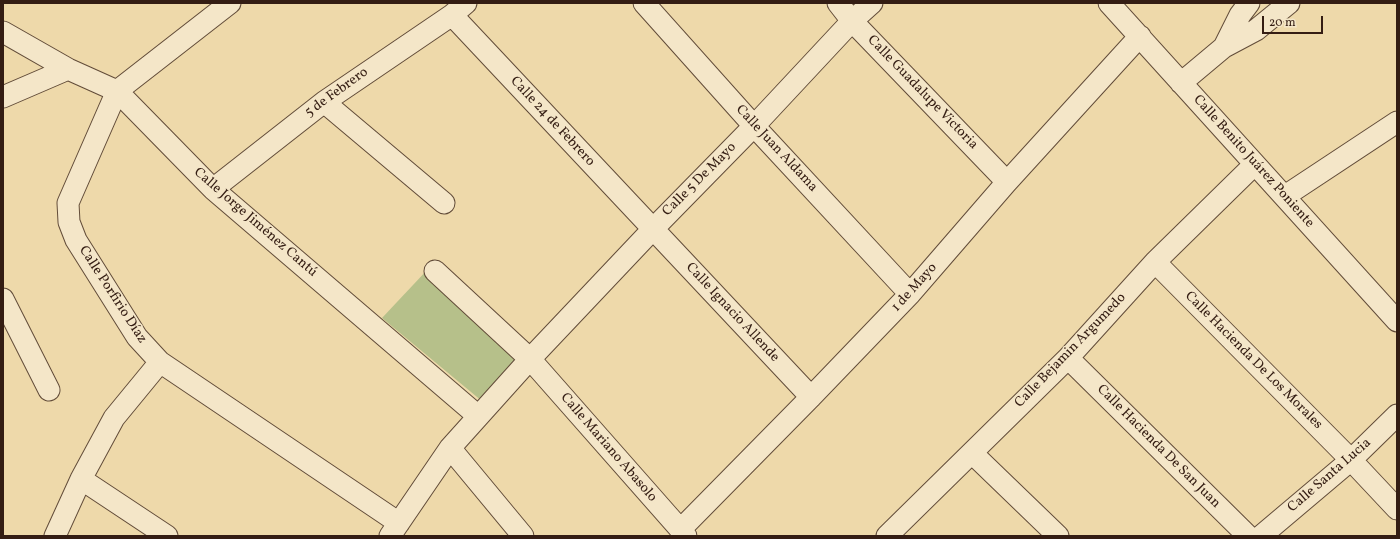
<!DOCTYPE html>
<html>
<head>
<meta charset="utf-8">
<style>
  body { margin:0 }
  #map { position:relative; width:1400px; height:539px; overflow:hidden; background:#eed9aa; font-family:Vollkorn,serif }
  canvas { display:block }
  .frame { position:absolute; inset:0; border:4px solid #341d13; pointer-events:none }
  .scale { position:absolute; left:1262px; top:16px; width:61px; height:18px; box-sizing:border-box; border:2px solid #341d13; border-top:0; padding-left:5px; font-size:12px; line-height:14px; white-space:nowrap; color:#341d13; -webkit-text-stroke:3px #f4e6c8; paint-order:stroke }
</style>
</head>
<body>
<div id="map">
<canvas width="1400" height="539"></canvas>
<div class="frame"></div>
<div class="scale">20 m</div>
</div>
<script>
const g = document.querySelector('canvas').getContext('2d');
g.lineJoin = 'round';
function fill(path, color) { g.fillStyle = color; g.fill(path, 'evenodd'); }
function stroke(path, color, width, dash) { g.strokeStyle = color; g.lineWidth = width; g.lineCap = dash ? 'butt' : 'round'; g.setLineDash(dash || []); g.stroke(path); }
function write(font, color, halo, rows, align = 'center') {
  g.font = font + ' Vollkorn,serif'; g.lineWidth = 3; g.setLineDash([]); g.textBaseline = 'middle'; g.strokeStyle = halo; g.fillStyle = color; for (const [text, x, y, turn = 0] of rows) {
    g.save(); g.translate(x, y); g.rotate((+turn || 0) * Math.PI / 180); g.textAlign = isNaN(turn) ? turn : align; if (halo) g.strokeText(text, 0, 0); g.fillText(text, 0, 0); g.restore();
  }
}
fill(new Path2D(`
  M428 269 517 360 483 402 382 318Z`), '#b6c08a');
const minor = new Path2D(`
  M230 3 117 91 68 203 69 222 76 240 137 337 160 362 399 523
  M644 3 754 126 910 294
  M838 3 852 21 1007 182
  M1109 3 1397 321
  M452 15 811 397
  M3 32 68 69 117 91 213 189 478 416
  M1224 47 1240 15 1249 3
  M1181 83 1224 47 1256 30 1289 3
  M3 97 68 69
  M324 102 444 203
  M213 189 324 102 452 15 466 3
  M1285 196 1397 122
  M1155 262 1351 460 1397 509
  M435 271 530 359 686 536
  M3 299 49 390
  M1068 358 1248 536
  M450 448 523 536
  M972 453 1058 536
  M81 479 167 536
  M680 530 811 397 910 294 1007 182 1140 36
  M55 536 81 479 114 418 160 362
  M390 536 450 448 530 359 653 229 754 126 852 21 872 3
  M887 536 1068 358 1155 262 1254 165
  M1261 536 1351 460 1397 415`);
stroke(minor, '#624c39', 23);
stroke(minor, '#f4e6c8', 21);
write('14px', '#341d13', '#f4e6c8', [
  ["5 de Febrero",337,93,-36],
  ["Calle Guadalupe Victoria",922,93,46],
  ["Calle 24 de Febrero",552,122,47],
  ["Calle Juan Aldama",776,149,47],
  ["Calle Benito Juárez Poniente",1253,162,48],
  ["Calle 5 De Mayo",700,180,-45],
  ["Calle Jorge Jiménez Cantú",255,223,41],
  ["1 de Mayo",915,288,-48],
  ["Calle Porfirio Díaz",112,295,57],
  ["Calle Ignacio Allende",732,313,47],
  ["Calle Bejamin Argumedo",1071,351,-46],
  ["Calle Hacienda De Los Morales",1253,361,45],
  ["Calle Hacienda De San Juan",1158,447,45],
  ["Calle Mariano Abasolo",608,448,49],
  ["Calle Santa Lucia",1330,476,-41]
]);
</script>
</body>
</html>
